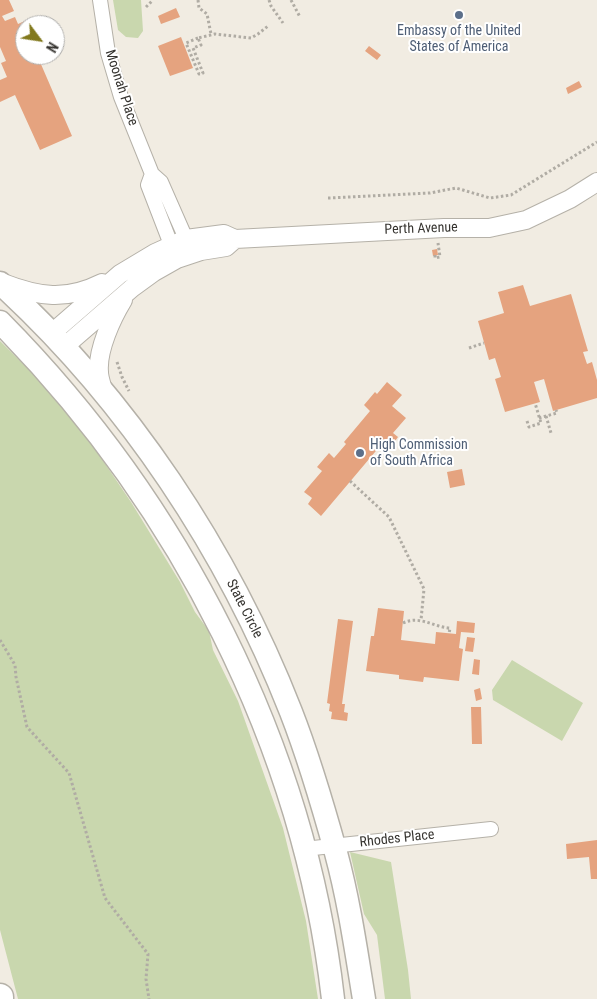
<!DOCTYPE html>
<html>
<head>
<meta charset="utf-8">
<style>
  body { margin:0 }
  #map { position:relative; width:597px; height:999px; overflow:hidden; background:#f1ece2; font-family:"Roboto Condensed",sans-serif }
  canvas { display:block }
  .north { position:absolute; left:15px; top:15px; width:50px; height:50px; box-sizing:border-box; background:#fff; border:1px solid #afaeac; border-radius:50%; rotate:121deg; font-size:14px; font-weight:700; line-height:20px; text-align:center; color:#363430 }
  .north::after { content:''; display:block; margin:auto; width:18px; height:22px; background:#82791d; clip-path:polygon(50% 0,100% 100%,50% 72%,0 100%) }
</style>
</head>
<body>
<div id="map">
<canvas width="597" height="999"></canvas>
<div class="north">N</div>
</div>
<script>
const g = document.querySelector('canvas').getContext('2d');
g.lineJoin = 'round';
function fill(path, color) { g.fillStyle = color; g.fill(path, 'evenodd'); }
function stroke(path, color, width, dash) { g.strokeStyle = color; g.lineWidth = width; g.lineCap = dash ? 'butt' : 'round'; g.setLineDash(dash || []); g.stroke(path); }
function write(font, color, halo, rows, align = 'center') {
  g.font = font + ' "Roboto Condensed",sans-serif'; g.lineWidth = 4; g.setLineDash([]); g.textBaseline = 'middle'; g.strokeStyle = halo; g.fillStyle = color; for (const [text, x, y, turn = 0] of rows) {
    g.save(); g.translate(x, y); g.rotate((+turn || 0) * Math.PI / 180); g.textAlign = isNaN(turn) ? turn : align; if (halo) g.strokeText(text, 0, 0); g.fillText(text, 0, 0); g.restore();
  }
}
fill(new Path2D(`
  M113 0H141L143 31 138 38 126 37 118 30Z
  M0 341 66 406 131 502 180 582 195 612 209 631 213 650 238 701 283 828 306 921 318 999H18L0 930Z
  M512 660 583 703 562 741 493 700 492 690Z
  M350 852 391 862 408 970 411 999H385L377 935 364 914Z`), '#c9d7ae');
fill(new Path2D(`
  M0 0H9L14 11 2 16 5 21 15 17 18 24 29 19 32 25H25V55H37L72 136 40 150 15 95 0 102V80L7 77 1 63 6 61 0 47Z
  M176 8 180 17 161 24 158 16Z
  M181 37 193 68 170 76 158 46Z
  M369 46 381 55 377 60 365 51Z
  M579 81 582 87 568 94 566 88Z
  M437 249 438 255 433 256 432 250Z
  M523 285 530 306 571 294 588 351 583 352 587 364 592 362 597 380V398L553 411 544 379 534 382 540 402 505 412 495 379 501 377 495 358 489 360 478 321 504 313 498 292Z
  M387 382 402 395 392 406 406 418 393 433 398 437 393 444 386 439 321 516 308 504 312 498 304 492 322 471 317 467 329 453 334 458 346 444 344 442 370 411 364 405 375 392 377 394Z
  M462 469 465 485 450 488 447 472Z
  M378 608 404 611 401 640 435 644 436 632 456 634 457 621 475 623 474 633 461 632 459 648 463 649 459 681 424 677 423 682 399 679V675L366 671 371 636H374Z
  M338 619 353 621 342 704H345L344 712 348 713 347 721 331 719 332 712 329 711 330 704 327 703Z
  M467 637 475 638 473 652 465 651Z
  M474 659 480 660 479 675 472 674Z
  M480 688 482 699 476 701 474 690Z
  M471 707H481L482 744H472Z
  M597 840V879H591L589 857 567 859 566 844Z`), '#e5a37f');
const minor = new Path2D(`
  M100 0 108 53 121 97 152 174 161 182 190 248
  M152 174 148 185 175 255
  M304 849 491 829`);
const tertiary = new Path2D(`
  M3 283C39 297 66 301 102 283
  M52 333 120 274 155 253 186 239 224 234 235 239 444 228H489L526 220 570 199 597 182
  M65 346 132 288 154 272 177 259 201 251 226 247 235 239
  M103 391C102 385 99 378 99 372 97 350 112 318 123 300`);
const primary = new Path2D(`
  M0 283C128 400 228 551 291 712 309 758 323 806 336 853 349 901 356 950 364 999
  M0 322C179 503 304 744 333 999`);
const motorway = new Path2D(`
  M0 997V999`);
stroke(minor, '#b5b1a8', 16);
stroke(tertiary, '#b5b1a8', 20);
stroke(primary, '#b5b1a8', 25);
stroke(motorway, '#b5b1a8', 29);
stroke(new Path2D(`
  M198 0 199 8 207 14 211 34
  M269 0 271 6 283 23
  M291 0 300 17
  M146 7 153 0
  M198 38 186 43 199 74 203 73 193 48 201 45 198 38 215 34 251 38 258 34 268 26
  M328 198 430 193 456 188 490 198 511 195 597 142
  M435 255V258L440 257 438 243
  M469 348 484 343
  M117 362 122 377 129 391
  M546 416 551 433
  M539 418 557 413 556 410
  M527 421 529 427 541 423 535 403
  M350 481 389 517 424 589 421 620
  M403 623C420 615 433 627 450 628L449 634
  M0 640 15 665 16 677 27 727 69 773 105 898 148 954 146 979 149 999`), '#b0aca4', 3, [2.5, 2.5]);
stroke(minor, '#fff', 14);
stroke(tertiary, '#fff', 18);
stroke(primary, '#fff', 22);
stroke(motorway, '#fff', 26);
for (const [x, y, r, color] of [
  [459,15,5,"#5c6f8a"],
  [360,453,5,"#5c6f8a"]
]) { const dot = new Path2D(); dot.arc(x, y, r, 0, 2 * Math.PI); g.fillStyle = color; g.fill(dot); stroke(dot, '#fff', 2); }
write('14px', '#4e5e75', '#fff', [
  ["Embassy of the United",459,31],
  ["States of America",459,47],
  ["High Commission",370,445,"left"],
  ["of South Africa",370,461,"left"]
]);
write('14px', '#363430', '#fff', [
  ["Moonah Place",121,88,72],
  ["Perth Avenue",421,229,-2],
  ["State Circle",244,609,63],
  ["Rhodes Place",397,839,-6]
]);
</script>
</body>
</html>
